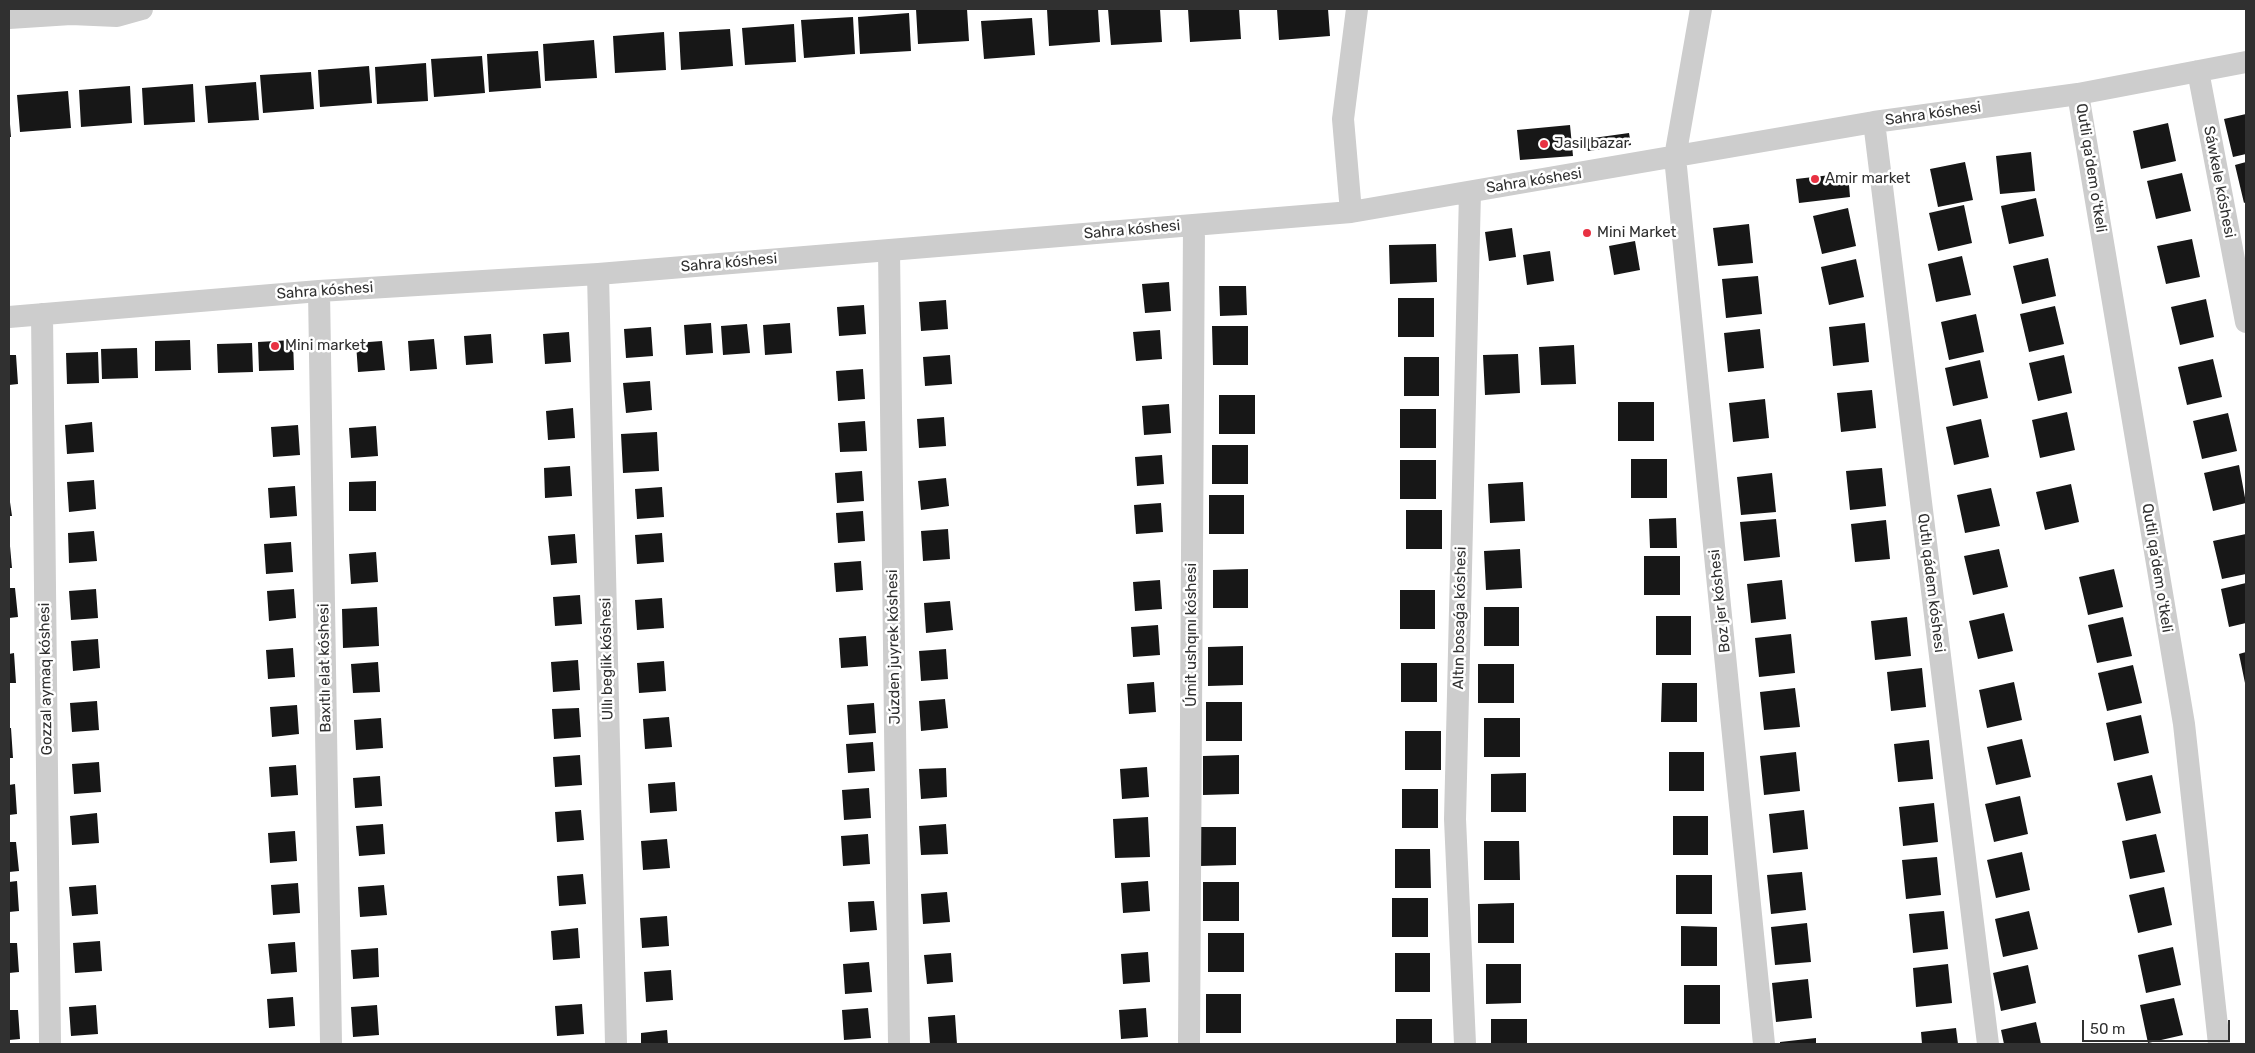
<!DOCTYPE html>
<html>
<head>
<meta charset="utf-8">
<style>
  body { margin:0 }
  #map { position:relative; width:2255px; height:1053px; overflow:hidden; background:#fff; font-family:Rubik,sans-serif }
  canvas { display:block }
  .frame { position:absolute; inset:0; border:10px solid #303030; pointer-events:none }
  .scale { position:absolute; left:2082px; top:1020px; width:148px; height:22px; box-sizing:border-box; border:2px solid #303030; border-top:0; padding-left:6px; font-size:15px; line-height:18px; white-space:nowrap; color:#303030; -webkit-text-stroke:4px #fff; paint-order:stroke }
</style>
</head>
<body>
<div id="map">
<canvas width="2255" height="1053"></canvas>
<div class="frame"></div>
<div class="scale">50 m</div>
</div>
<script>
const g = document.querySelector('canvas').getContext('2d');
g.lineJoin = 'round';
function fill(path, color) { g.fillStyle = color; g.fill(path, 'evenodd'); }
function stroke(path, color, width, dash) { g.strokeStyle = color; g.lineWidth = width; g.lineCap = dash ? 'butt' : 'round'; g.setLineDash(dash || []); g.stroke(path); }
function write(font, color, halo, rows, align = 'center') {
  g.font = font + ' Rubik,sans-serif'; g.lineWidth = 5; g.setLineDash([]); g.textBaseline = 'middle'; g.strokeStyle = halo; g.fillStyle = color; for (const [text, x, y, turn = 0] of rows) {
    g.save(); g.translate(x, y); g.rotate((+turn || 0) * Math.PI / 180); g.textAlign = isNaN(turn) ? turn : align; if (halo) g.strokeText(text, 0, 0); g.fillText(text, 0, 0); g.restore();
  }
}
fill(new Path2D(`
  M916 9H967L969 41 918 44Z
  M1047 9H1098L1100 42 1049 46Z
  M1108 9H1160L1162 42 1111 45Z
  M1188 9H1239L1241 39 1190 42Z
  M1277 9H1328L1330 36 1279 40Z
  M909 13 911 51 860 54 858 17Z
  M853 17 855 54 804 58 801 20Z
  M1032 18 1035 55 984 59 981 21Z
  M794 24 796 62 745 65 742 28Z
  M730 29 733 66 681 70 679 32Z
  M664 32 666 70 615 73 613 36Z
  M594 40 597 78 545 81 543 44Z
  M538 51 541 88 489 92 487 54Z
  M482 56 485 93 434 97 431 59Z
  M426 63 428 101 377 104 375 67Z
  M369 66 372 103 320 107 318 70Z
  M311 72 314 109 263 113 260 75Z
  M256 82 259 120 208 123 205 86Z
  M193 84 195 122 144 125 142 88Z
  M130 86 132 123 81 127 79 90Z
  M68 91 71 128 20 132 17 95Z
  M2246 114V154L2233 157 2224 119Z
  M2168 123 2176 161 2141 169 2133 131Z
  M9 124H10L11 137H9Z
  M1570 125 1573 156 1520 160 1517 130Z
  M1629 133 1631 145 1588 151 1586 139Z
  M2031 152 2035 191 2000 194 1996 156Z
  M1965 162 1973 200 1938 207 1930 169Z
  M2246 162V202L2244 203 2235 165Z
  M1848 173 1850 197 1799 203 1796 179Z
  M2182 173 2191 211 2156 219 2147 181Z
  M2036 198 2044 236 2009 244 2001 206Z
  M1964 205 1972 243 1938 251 1929 213Z
  M1848 208 1856 246 1822 254 1813 216Z
  M1749 224 1753 263 1718 266 1713 228Z
  M1512 228 1516 257 1489 261 1485 232Z
  M2192 239 2200 277 2166 284 2157 246Z
  M1635 241 1640 270 1614 275 1609 246Z
  M1436 244 1437 282 1390 284 1389 245Z
  M1550 251 1554 281 1527 285 1523 255Z
  M1962 256 1971 295 1936 302 1928 264Z
  M2048 258 2056 296 2022 304 2013 266Z
  M1856 259 1864 297 1829 305 1821 267Z
  M1758 276 1762 314 1726 318 1722 279Z
  M1169 282 1171 311 1145 313 1142 284Z
  M1219 286H1246L1247 315 1220 316Z
  M1398 298H1434V337H1398Z
  M2206 299 2214 337 2180 345 2171 307Z
  M946 300 948 329 921 331 919 302Z
  M864 305 866 334 839 336 837 307Z
  M2055 306 2064 344 2029 352 2020 314Z
  M1976 314 1984 352 1949 360 1941 322Z
  M711 323 713 353 686 355 684 325Z
  M790 323 792 353 765 355 763 325Z
  M1865 323 1869 362 1833 366 1829 327Z
  M747 324 750 353 723 355 721 326Z
  M1212 326H1248V365H1213Z
  M651 327 653 356 626 358 624 329Z
  M1760 329 1764 368 1728 372 1724 333Z
  M1160 330 1162 359 1136 361 1133 332Z
  M569 332 571 362 545 364 543 334Z
  M491 334 493 363 466 365 464 336Z
  M434 339 437 369 410 371 408 341Z
  M190 340 191 370 155 371V341Z
  M293 340 294 370 259 371 258 342Z
  M382 341 385 370 358 372 356 343Z
  M252 343 253 372 218 373 217 344Z
  M1574 345 1576 384 1541 385 1539 347Z
  M137 348 138 378 102 379 101 349Z
  M98 352 99 383 67 384 66 353Z
  M1518 354 1520 393 1485 395 1483 355Z
  M9 355H16L18 384 9 385Z
  M950 355 952 384 925 386 923 357Z
  M2064 355 2072 393 2038 401 2029 363Z
  M1404 357H1439V396H1404Z
  M2213 359 2222 397 2187 405 2178 367Z
  M1980 360 1988 398 1953 406 1945 368Z
  M863 369 865 399 838 401 836 371Z
  M650 381 652 410 626 413 623 383Z
  M1872 390 1876 428 1841 432 1837 393Z
  M1219 395H1255V434H1219Z
  M1765 399 1769 438 1733 442 1729 403Z
  M1618 402H1654V441H1618Z
  M1169 404 1171 433 1144 435 1142 406Z
  M573 408 575 438 548 440 546 411Z
  M1400 409H1436V448H1400Z
  M2067 412 2075 450 2040 458 2032 420Z
  M2228 413 2237 451 2202 459 2193 421Z
  M944 417 946 446 919 448 917 419Z
  M1981 419 1989 457 1954 465 1946 427Z
  M865 421 867 451 840 452 838 423Z
  M92 422 94 452 67 454 65 425Z
  M298 425 300 455 273 457 271 427Z
  M376 426 378 456 351 458 349 428Z
  M657 432 659 471 623 473 621 434Z
  M1212 445H1248V484H1212Z
  M1162 455 1164 484 1137 486 1135 457Z
  M1631 459H1667V498H1631Z
  M1400 460H1436V499H1400Z
  M2239 465 2246 503 2213 511 2204 473Z
  M570 466 572 496 545 498 544 468Z
  M1882 468 1886 506 1850 510 1846 471Z
  M862 471 864 501 837 503 835 473Z
  M1772 473 1776 512 1741 515 1737 477Z
  M946 478 949 506 921 510 918 481Z
  M94 480 96 509 69 512 67 482Z
  M376 481V511H349V482Z
  M1523 482 1525 521 1490 523 1488 484Z
  M2071 484 2079 522 2045 530 2036 492Z
  M295 486 297 516 270 518 268 488Z
  M662 487 664 517 637 519 635 489Z
  M1991 488 2000 526 1965 533 1957 495Z
  M9 495 12 516H9Z
  M1209 495H1244V534H1209Z
  M1161 503 1163 532 1136 534 1134 505Z
  M1406 510H1442V549H1406Z
  M863 511 865 541 838 543 836 513Z
  M1676 518 1677 548H1650L1649 519Z
  M1776 519 1780 557 1744 561 1740 522Z
  M1886 520 1890 559 1855 562 1851 524Z
  M948 529 950 559 923 561 921 531Z
  M94 531 97 561 69 563 68 533Z
  M662 533 664 562 637 564 635 535Z
  M575 534 577 563 551 565 548 536Z
  M2246 534V574L2222 579 2213 541Z
  M9 535 12 568H9Z
  M291 542 293 572 266 574 264 544Z
  M1520 549 1522 588 1486 590 1484 551Z
  M1999 549 2008 587 1973 595 1964 556Z
  M376 552 378 582 351 584 349 554Z
  M1644 556H1680V595H1644Z
  M861 561 863 590 836 592 834 563Z
  M1248 569V608H1213V570Z
  M2114 569 2123 607 2088 615 2079 577Z
  M1160 580 1162 609 1135 611 1133 582Z
  M1782 580 1786 619 1751 623 1747 584Z
  M2246 583V623L2229 627 2221 589Z
  M9 588H15L18 617 9 618Z
  M96 589 98 618 71 620 69 591Z
  M294 589 296 618 269 621 267 591Z
  M1400 590H1435V629H1400Z
  M580 595 582 624 555 626 553 597Z
  M662 598 664 628 637 630 635 600Z
  M950 601 953 630 926 633 924 603Z
  M377 607 379 646 343 648 342 609Z
  M1484 607H1519V646H1484Z
  M2004 613 2013 651 1978 659 1969 621Z
  M1656 616H1691V655H1656Z
  M1907 617 1911 656 1875 660 1871 621Z
  M2123 617 2132 656 2097 663 2088 625Z
  M1158 625 1160 655 1133 657 1131 627Z
  M1791 634 1795 673 1759 677 1755 638Z
  M866 636 868 666 841 668 839 638Z
  M98 639 100 668 73 671 71 641Z
  M1243 646V685L1208 686V647Z
  M293 648 295 677 268 679 266 650Z
  M946 649 948 679 921 681 919 651Z
  M2246 652V683H2245L2239 654Z
  M14 653 16 683H9V654Z
  M578 660 580 690 553 692 551 662Z
  M664 661 666 691 639 693 637 663Z
  M378 662 380 692 353 693 351 664Z
  M1401 663H1437V702H1401Z
  M1478 664H1514V703H1478Z
  M2133 665 2142 703 2107 711 2098 673Z
  M1922 668 1926 707 1891 711 1887 672Z
  M1154 682 1156 712 1129 714 1127 684Z
  M2014 682 2022 720 1987 728 1979 690Z
  M1662 683H1697V722H1661Z
  M1795 688 1800 727 1764 730 1760 692Z
  M945 699 948 728 921 731 919 701Z
  M97 701 99 730 72 732 70 703Z
  M1206 702H1242V741H1206Z
  M874 703 876 733 849 735 847 705Z
  M297 705 299 734 272 737 270 707Z
  M579 708 581 737 554 739 552 709Z
  M2141 715 2149 753 2114 761 2106 723Z
  M669 717 672 747 645 749 643 719Z
  M381 718 383 748 356 750 354 720Z
  M1484 718H1520V757H1484Z
  M9 728H11L13 758H9Z
  M1405 731H1441V770H1405Z
  M2022 739 2031 777 1996 785 1987 747Z
  M1929 740 1933 779 1898 782 1894 744Z
  M873 742 875 771 848 773 846 744Z
  M1669 752H1704V791H1669Z
  M1796 752 1800 791 1764 795 1760 756Z
  M580 755 582 785 555 787 553 757Z
  M1239 755V794L1203 795V756Z
  M99 762 101 792 74 794 72 764Z
  M296 765 298 795 271 797 269 767Z
  M1147 767 1149 797 1122 799 1120 769Z
  M946 768 947 797 921 799 919 769Z
  M1526 773V812H1491V774Z
  M2152 775 2161 813 2126 821 2117 783Z
  M380 776 382 806 355 808 353 778Z
  M675 782 677 811 650 813 648 784Z
  M15 784 17 814 9 815V785Z
  M869 788 871 818 844 820 842 790Z
  M1402 789H1438V828H1402Z
  M2020 796 2028 834 1994 842 1985 804Z
  M1934 803 1938 842 1903 846 1899 807Z
  M581 810 584 840 557 842 555 812Z
  M1804 810 1808 849 1773 853 1769 814Z
  M97 813 99 843 72 845 70 816Z
  M1673 816H1708V855H1673Z
  M1148 817 1150 857 1115 858 1113 819Z
  M383 824 385 854 359 856 356 826Z
  M946 824 948 854 921 855 919 826Z
  M1200 827H1236V865L1200 866Z
  M295 831 297 861 270 863 268 833Z
  M868 834 870 864 843 866 841 836Z
  M2156 834 2165 872 2130 879 2122 841Z
  M667 839 670 868 643 870 641 841Z
  M1484 841H1519L1520 880H1484Z
  M9 842H16L19 871 9 872Z
  M1395 849H1430L1431 888H1395Z
  M2022 852 2030 890 1996 898 1987 860Z
  M1937 857 1941 895 1906 899 1902 860Z
  M1802 872 1806 910 1771 914 1767 875Z
  M583 874 586 904 559 906 557 876Z
  M1676 875H1712V914H1676Z
  M17 881 19 911 9 912V882Z
  M1148 881 1150 911 1123 913 1121 883Z
  M1203 882H1239V921H1203Z
  M298 883 300 913 273 915 271 885Z
  M96 885 98 914 72 916 69 887Z
  M384 885 387 915 360 917 358 887Z
  M2164 887 2172 925 2138 933 2129 895Z
  M947 892 950 922 923 924 921 894Z
  M1392 898H1428V937H1392Z
  M874 901 877 930 850 932 848 902Z
  M1514 903V943H1478V904Z
  M1944 911 1948 949 1913 953 1909 914Z
  M2029 911 2038 949 2003 957 1995 919Z
  M667 916 669 946 642 948 640 918Z
  M1807 923 1811 962 1775 965 1771 927Z
  M1681 926 1717 927V966H1681Z
  M578 928 580 958 553 960 551 931Z
  M1208 933H1244V972H1208Z
  M100 941 102 971 75 973 73 943Z
  M295 942 297 972 271 974 268 944Z
  M9 943H17L19 972 9 973Z
  M2173 947 2181 985 2146 993 2138 955Z
  M378 948 379 977 353 979 351 950Z
  M1148 952 1150 982 1123 984 1121 954Z
  M951 953 953 982 927 984 924 955Z
  M1395 953H1430V992H1395Z
  M869 962 872 992 845 994 843 964Z
  M1486 964H1521V1003L1486 1004Z
  M1948 964 1952 1003 1916 1007 1913 968Z
  M2028 965 2036 1003 2001 1011 1993 973Z
  M671 970 673 1000 646 1002 644 972Z
  M1808 979 1812 1018 1776 1022 1772 983Z
  M1684 985H1720V1024H1684Z
  M1206 994H1241V1033H1206Z
  M293 997 295 1026 269 1028 267 999Z
  M2174 998 2183 1035 2148 1043 2140 1005Z
  M582 1004 584 1034 557 1036 555 1006Z
  M96 1005 98 1034 71 1036 69 1007Z
  M377 1005 379 1035 353 1037 351 1007Z
  M868 1008 871 1038 844 1040 842 1010Z
  M1146 1008 1148 1037 1121 1039 1119 1010Z
  M9 1010H18L20 1039 9 1040Z
  M955 1015 957 1044H930L928 1017Z
  M1396 1019H1432V1044H1396Z
  M1491 1019H1527V1044H1491Z
  M2036 1022 2041 1044H2004L2001 1030Z
  M1956 1028 1958 1044H1922L1921 1032Z
  M667 1030 668 1044H641V1033Z
  M1816 1038V1044H1780V1042Z`), '#171717');
stroke(new Path2D(`
  M1701 9 1675 157 1764 1044
  M9 18 71 14 117 16 142 9
  M2198 71 2246 322
  M2078 94 2184 724 2219 1044
  M1874 122 1988 1044
  M1351 212 1343 119 1357 9
  M889 250 899 1044
  M598 274 616 1044
  M319 291 331 1044
  M42 314 50 1044
  M9 317 319 291 598 274 1351 212 1874 122 2078 94 2246 62
  M1189 1044 1194 225
  M1465 1044 1455 819 1470 192`), '#cdcdcd', 22);
for (const [x, y, r, color] of [
  [1544,144,5,"#e83142"],
  [1815,179,5,"#e83142"],
  [1587,233,5,"#e83142"],
  [275,346,5,"#e83142"]
]) { const dot = new Path2D(); dot.arc(x, y, r, 0, 2 * Math.PI); g.fillStyle = color; g.fill(dot); stroke(dot, '#fff', 2); }
write('15px', '#303030', '#fff', [
  ["Sahra kóshesi",1933,114,-8],
  ["Qutli qa'dem o'tkeli",2091,168,81],
  ["Sahra kóshesi",1534,181,-9],
  ["Sáwkele kóshesi",2219,182,79],
  ["Sahra kóshesi",1132,230,-5],
  ["Sahra kóshesi",729,263,-5],
  ["Sahra kóshesi",325,291,-4],
  ["Qutli qa'dem o'tkeli",2157,568,81],
  ["Qutlı qádem kóshesi",1931,583,83],
  ["Boz jer kóshesi",1720,601,-96],
  ["Altın bosaǵa kóshesi",1460,618,-89],
  ["Úmit ushqını kóshesi",1192,635,-90],
  ["Júzden juyrek kóshesi",894,647,-91],
  ["Ullı beglik kóshesi",607,659,-91],
  ["Baxıtlı elat kóshesi",325,668,-91],
  ["Gozzal aymaq kóshesi",46,679,-91]
]);
write('15px', '#303030', '#fff', [
  ["Jasil bazar",1554,144],
  ["Amir market",1825,179],
  ["Mini Market",1597,233],
  ["Mini market",285,346]
], 'left');
</script>
</body>
</html>
